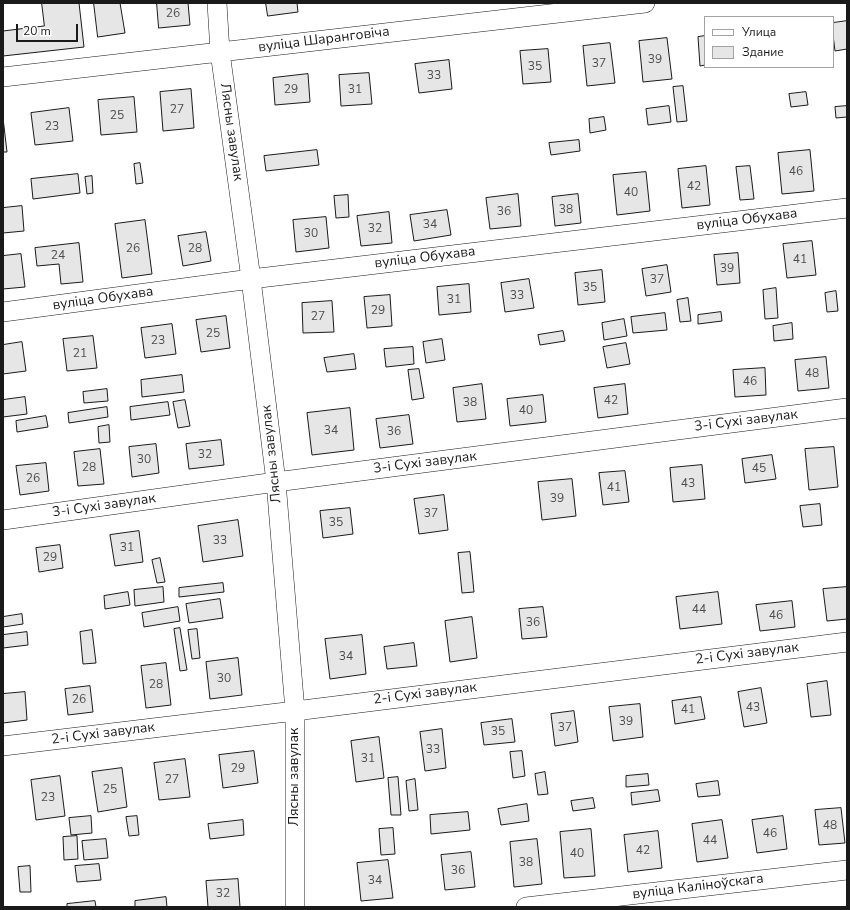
<!DOCTYPE html>
<html>
<head>
<meta charset="utf-8">
<style>
  body { margin:0 }
  #map { position:relative; width:850px; height:910px; overflow:hidden; background:#fff; font-family:"Nunito Sans",sans-serif }
  canvas { display:block }
  .frame { position:absolute; inset:0; border:4px solid #1a1a1a; pointer-events:none }
  .legend { position:absolute; left:704px; top:16px; width:130px; height:52px; box-sizing:border-box; background:#fff; border:1px solid #a3a3a3; margin:0; padding:5px 7px; list-style:none; font-size:12px; color:#1a1a1a }
  .legend li { display:flex; align-items:center; gap:8px; height:20px }
  .legend b { width:20px; border:1px solid #a3a3a3 }
  .scale { position:absolute; left:16px; top:24px; width:62px; height:18px; box-sizing:border-box; border:2px solid #1a1a1a; border-top:0; padding-left:5px; font-size:12px; line-height:14px; white-space:nowrap; color:#1a1a1a; -webkit-text-stroke:3px #fff; paint-order:stroke }
</style>
</head>
<body>
<div id="map">
<canvas width="850" height="910"></canvas>
<div class="frame"></div>
<ul class="legend">
<li><b style="height:5px;background:#fff"></b>Улица</li>
<li><b style="height:11px;background:#e6e6e6"></b>Здание</li>
</ul>
<div class="scale">20 m</div>
</div>
<script>
const g = document.querySelector('canvas').getContext('2d');
g.lineJoin = 'round';
function fill(path, color) { g.fillStyle = color; g.fill(path, 'evenodd'); }
function stroke(path, color, width, dash) { g.strokeStyle = color; g.lineWidth = width; g.lineCap = dash ? 'butt' : 'round'; g.setLineDash(dash || []); g.stroke(path); }
function write(font, color, halo, rows, align = 'center') {
  g.font = font + ' "Nunito Sans",sans-serif'; g.lineWidth = 3; g.setLineDash([]); g.textBaseline = 'middle'; g.strokeStyle = halo; g.fillStyle = color; for (const [text, x, y, turn = 0] of rows) {
    g.save(); g.translate(x, y); g.rotate((+turn || 0) * Math.PI / 180); g.textAlign = isNaN(turn) ? turn : align; if (halo) g.strokeText(text, 0, 0); g.fillText(text, 0, 0); g.restore();
  }
}
const building = new Path2D(`
  M42 3H79L84 47 3 56V31L44 26Z
  M94 3H120L125 33 98 37Z
  M157 3H188L190 25 159 28Z
  M266 3H297L298 12 268 16Z
  M847 21V49L835 51 833 35V23Z
  M705 36V65L700 66 698 37Z
  M667 38 672 79 643 82 639 41Z
  M610 43 615 83 587 86 583 46Z
  M548 49 551 82 523 84 520 51Z
  M449 60 452 89 419 93 415 64Z
  M369 73 372 104 341 106 339 75Z
  M308 74 310 102 275 105 273 78Z
  M683 86 687 121 677 122 673 87Z
  M191 89 194 128 163 131 160 92Z
  M806 92 808 105 791 107 789 94Z
  M134 97 137 132 101 135 98 100Z
  M669 106 671 122 648 125 646 109Z
  M847 106V117L836 118 835 107Z
  M69 108 73 141 35 145 31 113Z
  M604 117 606 130 590 133 589 119Z
  M3 118 7 152H3Z
  M579 140 580 151 551 155 549 143Z
  M317 150 319 165 266 171 264 156Z
  M810 150 814 191 782 194 778 153Z
  M140 163 143 183 136 184 134 164Z
  M706 166 710 205 682 208 678 169Z
  M750 166 754 199 740 200 736 167Z
  M646 172 650 211 617 215 613 175Z
  M78 174 80 193 33 199 31 179Z
  M92 176 93 193 87 194 85 177Z
  M518 194 521 226 490 229 486 198Z
  M578 194 581 223 555 226 552 197Z
  M348 195 349 217 336 218 334 196Z
  M22 206 24 231 3 233V208Z
  M447 210 451 235 414 241 410 215Z
  M389 212 392 243 361 246 357 216Z
  M326 217 329 248 296 252 293 220Z
  M145 220 152 274 122 278 115 224Z
  M206 232 211 261 183 266 178 236Z
  M812 241 816 275 787 278 783 244Z
  M79 243 83 282 61 284 59 264 37 266 35 248Z
  M738 253 740 283 717 285 714 255Z
  M21 254 25 287 3 289V256Z
  M667 265 671 292 646 296 642 269Z
  M602 270 605 302 578 305 575 273Z
  M529 279 534 308 505 312 501 283Z
  M469 284 471 312 439 315 437 287Z
  M776 288 778 318 765 319 763 290Z
  M836 291 838 311 827 312 825 293Z
  M390 295 392 326 367 328 364 297Z
  M688 298 691 321 680 322 677 300Z
  M332 301 334 332 303 333 302 303Z
  M721 312 722 321 698 324V315Z
  M665 313 667 330 633 333 631 317Z
  M226 316 230 348 201 352 196 320Z
  M624 319 627 336 604 340 602 323Z
  M792 323 793 339 774 341 773 326Z
  M172 324 176 354 145 358 141 328Z
  M563 331 565 341 540 345 538 335Z
  M93 336 97 368 67 371 63 339Z
  M442 339 445 360 426 363 423 342Z
  M22 342 26 371 3 374V345Z
  M626 343 630 364 607 368 603 347Z
  M413 347 414 364 386 367 384 349Z
  M354 354 356 369 327 372 324 358Z
  M826 357 829 388 798 391 795 360Z
  M765 368 766 395 735 397 733 370Z
  M419 369 424 398 412 400 408 370Z
  M182 375 184 392 142 397 141 380Z
  M482 384 486 419 457 422 453 388Z
  M625 384 628 414 598 418 594 388Z
  M107 389 108 401 84 403 83 392Z
  M543 395 546 422 510 426 507 399Z
  M25 397 27 414 3 417V400Z
  M185 400 190 426 178 428 173 402Z
  M168 402 170 415 131 420 130 407Z
  M107 407 108 417 69 423 68 413Z
  M350 408 354 450 312 455 307 413Z
  M409 415 413 444 380 448 376 419Z
  M46 416 48 427 17 432 16 421Z
  M109 425 110 442 99 443 98 427Z
  M221 440 224 465 189 469 186 444Z
  M156 444 159 473 132 477 129 447Z
  M834 447 838 487 809 490 805 449Z
  M100 449 104 484 78 486 74 452Z
  M772 455 776 479 745 483 742 459Z
  M46 463 49 491 20 495 16 466Z
  M702 465 705 499 673 502 670 468Z
  M625 471 629 502 603 505 599 473Z
  M572 479 576 516 542 520 538 482Z
  M444 495 448 530 419 534 414 499Z
  M820 504 822 525 803 527 800 506Z
  M350 508 353 534 323 538 320 511Z
  M238 520 243 556 203 562 198 526Z
  M139 531 143 562 115 566 110 535Z
  M60 545 63 568 39 572 36 548Z
  M470 552 474 592 462 593 458 553Z
  M160 558 165 582 157 583 152 560Z
  M223 583 224 592 179 597V588Z
  M163 587 164 602 135 606 134 590Z
  M847 587V619L827 621 823 589Z
  M128 592 130 605 105 609 104 596Z
  M718 592 722 624 680 629 676 597Z
  M220 599 223 618 189 623 186 604Z
  M792 601 795 627 760 631 756 605Z
  M178 607 180 621 144 627 142 613Z
  M543 607 547 637 522 639 519 609Z
  M22 614 23 624 3 627V617Z
  M472 617 477 658 450 662 445 621Z
  M180 628 187 670 180 671 174 629Z
  M197 629 200 658 192 659 188 630Z
  M92 630 96 663 83 664 80 632Z
  M27 632 28 645 3 648V635Z
  M362 635 366 674 330 679 325 639Z
  M414 643 417 666 387 669 384 647Z
  M238 658 242 695 210 699 206 662Z
  M166 663 171 705 146 708 141 666Z
  M827 681 831 715 811 717 807 684Z
  M90 686 93 712 68 715 65 689Z
  M761 688 767 723 744 727 738 692Z
  M25 692 27 720 3 723V694Z
  M701 697 705 719 675 724 672 701Z
  M640 704 643 737 613 741 609 707Z
  M574 711 578 742 555 746 551 714Z
  M512 719 515 742 484 745 481 723Z
  M442 729 446 768 425 771 420 732Z
  M379 737 384 778 356 782 351 741Z
  M254 751 258 783 223 788 219 755Z
  M522 751 525 776 513 778 510 752Z
  M185 759 190 797 159 800 154 763Z
  M122 768 127 807 98 812 92 772Z
  M545 772 548 794 538 795 535 774Z
  M648 774 649 785 626 787V776Z
  M60 776 65 816 36 820 31 780Z
  M398 777 401 815H391L388 778Z
  M415 779 418 810 409 811 406 781Z
  M718 781 720 795 698 797 696 784Z
  M658 790 660 801 632 805 631 793Z
  M593 798 595 808 573 811 571 801Z
  M527 804 529 821 501 825 498 809Z
  M841 808 845 843 819 845 815 810Z
  M468 812 470 830 431 834 430 815Z
  M91 816 92 833 71 835 69 818Z
  M137 816 139 835 129 836 126 817Z
  M783 816 787 849 757 853 752 820Z
  M243 820 244 835 210 839 208 824Z
  M722 820 728 858 697 862 692 824Z
  M393 828 395 854 381 855 379 829Z
  M591 829 595 876 564 878 560 832Z
  M658 831 662 868 628 872 624 835Z
  M77 836 78 859 64 860 63 837Z
  M106 839 108 858 84 860 82 841Z
  M537 839 542 884 514 887 510 842Z
  M471 852 475 887 445 890 441 855Z
  M388 860 393 898 361 901 357 863Z
  M99 864 101 880 77 882 75 866Z
  M30 866 31 892H20L18 867Z
  M238 879 240 907H208L206 881Z
  M166 897 167 907H135V901Z
  M95 901 96 907H67V904Z`);
fill(building, '#e6e6e6');
stroke(building, '#1a1a1a', 1);
const minor = new Path2D(`
  M217 3 220 52 251 279 276 482 295 711V907
  M3 77 645 3
  M3 312 251 279 847 208
  M3 520 276 482 847 408
  M3 746 295 711 847 642
  M526 907 847 870`);
stroke(minor, '#1a1a1a', 20);
stroke(minor, '#fff', 19);
write('12px', '#4d4d4d', null, [
  ["26",173,14],
  ["39",655,60],
  ["37",599,64],
  ["35",535,67],
  ["33",434,76],
  ["29",291,90],
  ["31",355,90],
  ["27",177,110],
  ["25",117,116],
  ["23",52,127],
  ["46",796,172],
  ["42",694,187],
  ["40",631,193],
  ["38",566,210],
  ["36",504,212],
  ["34",430,225],
  ["32",375,229],
  ["30",311,234],
  ["26",133,249],
  ["28",195,249],
  ["24",58,256],
  ["41",800,260],
  ["39",727,269],
  ["37",657,280],
  ["35",590,288],
  ["33",517,296],
  ["31",454,300],
  ["29",378,311],
  ["27",318,317],
  ["25",213,334],
  ["23",158,341],
  ["21",80,354],
  ["48",812,374],
  ["46",750,382],
  ["42",611,401],
  ["38",470,403],
  ["40",526,411],
  ["34",331,431],
  ["36",394,432],
  ["32",205,455],
  ["30",144,460],
  ["28",89,468],
  ["45",759,469],
  ["26",33,479],
  ["43",688,484],
  ["41",614,488],
  ["39",557,499],
  ["37",431,514],
  ["35",336,523],
  ["33",220,541],
  ["31",127,548],
  ["29",50,558],
  ["44",699,610],
  ["46",776,616],
  ["36",533,623],
  ["34",346,657],
  ["30",224,679],
  ["28",156,685],
  ["26",79,700],
  ["43",753,708],
  ["41",688,710],
  ["39",626,722],
  ["37",565,728],
  ["35",498,732],
  ["33",433,750],
  ["31",368,759],
  ["29",238,769],
  ["27",172,780],
  ["25",110,790],
  ["23",48,798],
  ["48",830,826],
  ["46",770,834],
  ["44",710,841],
  ["42",643,851],
  ["40",577,854],
  ["38",526,863],
  ["36",458,871],
  ["34",375,881],
  ["32",223,894]
]);
write('14px', '#1a1a1a', '#fff', [
  ["вуліца Шаранговіча",324,40,-7],
  ["Лясны завулак",231,132,82],
  ["вуліца Обухава",747,220,-7],
  ["вуліца Обухава",425,258,-7],
  ["вуліца Обухава",103,299,-8],
  ["3-і Сухі завулак",746,421,-7],
  ["Лясны завулак",272,454,-96],
  ["3-і Сухі завулак",425,463,-7],
  ["3-і Сухі завулак",104,506,-8],
  ["2-і Сухі завулак",747,654,-7],
  ["2-і Сухі завулак",425,694,-7],
  ["2-і Сухі завулак",103,734,-7],
  ["Лясны завулак",295,777,-90],
  ["вуліца Каліноўскага",698,887,-7]
]);
</script>
</body>
</html>
